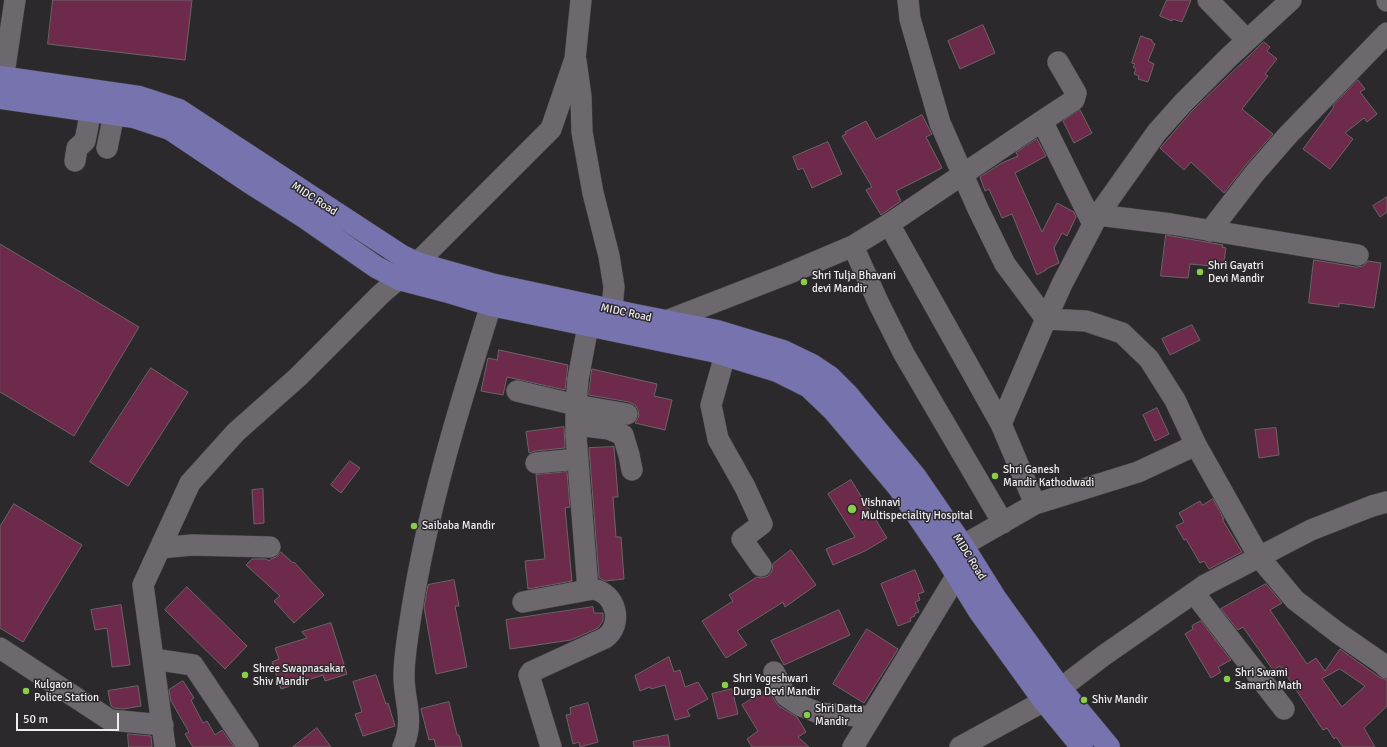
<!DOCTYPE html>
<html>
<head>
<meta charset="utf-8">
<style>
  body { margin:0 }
  #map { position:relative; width:1387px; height:747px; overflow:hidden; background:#2c292d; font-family:Signika,sans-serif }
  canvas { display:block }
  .scale { position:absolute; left:16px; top:713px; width:103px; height:18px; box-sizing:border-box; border:2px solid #f0edf0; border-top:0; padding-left:5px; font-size:12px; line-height:14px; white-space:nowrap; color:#f0edf0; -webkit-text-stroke:3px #2c292d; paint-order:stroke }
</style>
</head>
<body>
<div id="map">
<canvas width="1387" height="747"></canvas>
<div class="scale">50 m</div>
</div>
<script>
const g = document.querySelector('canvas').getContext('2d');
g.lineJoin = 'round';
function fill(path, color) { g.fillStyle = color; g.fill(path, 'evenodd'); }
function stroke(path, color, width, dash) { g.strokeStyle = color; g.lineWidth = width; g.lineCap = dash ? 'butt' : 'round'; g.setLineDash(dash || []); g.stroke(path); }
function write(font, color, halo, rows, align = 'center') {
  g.font = font + ' Signika,sans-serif'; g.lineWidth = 3; g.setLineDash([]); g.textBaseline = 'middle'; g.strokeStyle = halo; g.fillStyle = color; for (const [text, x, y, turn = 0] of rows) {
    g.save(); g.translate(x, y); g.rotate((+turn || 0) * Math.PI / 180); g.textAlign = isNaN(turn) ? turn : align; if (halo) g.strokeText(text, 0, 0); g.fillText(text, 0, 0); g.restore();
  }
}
const building = new Path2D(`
  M53 0H192L185 60 48 44Z
  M1167 0H1191L1182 22 1173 19 1172 21 1160 16Z
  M983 25 995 53 960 69 948 41Z
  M1141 36 1152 40V42L1155 44 1148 61 1154 64 1148 82 1138 79 1139 76 1134 74 1136 69 1133 67 1135 64 1132 63Z
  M1264 42 1270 47 1267 51 1277 59 1265 74 1268 76 1242 109 1273 134 1245 166 1224 193 1191 162 1184 170 1160 148 1192 111Z
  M1358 80 1365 89 1360 92 1377 114 1367 122 1364 118 1345 133 1353 139 1330 169 1303 149 1334 107 1333 106Z
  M1080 110 1092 133 1074 143 1063 121Z
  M922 115 932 134 926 137 942 168 896 191 901 201 881 215 866 190 872 187 842 136 846 134 845 132 866 121 876 139Z
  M1037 139 1046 156 1015 173 1042 232 1057 203 1074 212 1076 217 1067 236 1062 233 1054 248 1059 263 1046 269V270L1037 275 1012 214 1002 218 989 189 985 191 980 177 1002 163 1018 156 1016 153Z
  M828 142 842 174 812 188 803 168 798 170 793 157Z
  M1387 197V212L1380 217 1373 206Z
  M1166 235 1223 245 1222 247 1226 248 1223 267 1190 264 1188 278 1161 276Z
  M0 244 139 327 74 436 0 392Z
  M1314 260 1356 267 1363 266 1368 261 1381 263 1374 308 1339 303V307L1309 303Z
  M1192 325 1200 340 1170 355 1162 339Z
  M499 350 568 365 565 390 507 377 503 395 481 391 488 358 497 360Z
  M151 368 188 392 128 486 90 462Z
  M592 369 657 384 654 396 672 400 665 430 635 423 639 416 638 410 635 405 629 402 589 395Z
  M1157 408 1169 434 1155 441 1143 415Z
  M564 427 565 448 535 451 529 453 526 432Z
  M1276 428 1279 455 1259 458 1255 430Z
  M614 447 618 497H613L616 537H621L624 579 605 581 599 578 589 448Z
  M350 461 360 468 341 493 331 485Z
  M567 472 570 507 565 508 572 581 528 589 525 561 545 559 536 475Z
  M851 480 887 538 865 551 833 565 826 549 855 537 828 494Z
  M263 489 264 523 254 524 252 490Z
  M1213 499 1224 519H1222L1242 552 1209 569 1204 561 1200 563 1186 539 1184 540 1176 526 1184 522 1179 513 1200 501 1202 505Z
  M14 504 82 545 23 642 0 628V527Z
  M791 550 816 585 785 607 783 602 737 631 747 645 726 658 702 621 733 601 729 595 757 577 762 578 768 576 772 571 773 564Z
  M281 552 293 563 294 562 324 595 294 623 274 601 280 596 246 565 252 559H266L269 561 271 559 276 557Z
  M915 570 924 592 918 594 920 600 915 602 919 612 914 614 915 616 910 618 911 621 898 626 881 584Z
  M454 580 459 606H455L467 667 436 674 424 607 428 585Z
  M1266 584 1282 603 1270 610 1307 664 1316 658 1325 671 1340 649 1379 677 1387 680V706L1364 728 1375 747H1343L1336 737 1334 739 1327 728 1323 730 1280 666 1273 670 1243 627 1238 630 1221 609ZM1340 669 1365 686 1342 707 1322 679Z
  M187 587 247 646 225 669 165 610Z
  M121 605 130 665 112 667 107 628 95 630 91 610Z
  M593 607 594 613H603V621L598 628 571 640 510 649 506 620Z
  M839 610 850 635 784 665 771 641Z
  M1201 621 1231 660 1218 667 1221 672 1211 678 1185 634 1193 629 1192 626Z
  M331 623 347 674 325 681 323 675 281 689 272 662 279 659 275 648 307 638 302 632Z
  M867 629 898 649 864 703 833 684Z
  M669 657 674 672 680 670 685 687 698 682 708 699 687 710 690 716 675 720 665 685 651 689 650 687 640 691 635 676Z
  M376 675 386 704 388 703 395 726 363 736 355 714 362 712 353 682Z
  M183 681 194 698 191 700 203 723 207 721 215 735 222 730 234 747H193L185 734 189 732 171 701 169 690Z
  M138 686 141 706 123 709 114 708 111 706 108 691Z
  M732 689 738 714 718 719 712 694Z
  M769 689 775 701 779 706 797 717 806 732 798 737 809 747H752L747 739 758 731 742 705Z
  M449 702 457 735H459L462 747H436L434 739 429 740 421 709Z
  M588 703 598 742 580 747 579 742 573 744 566 715 571 714 570 708Z
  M317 728 331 747H293Z
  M128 734 151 736 152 747H129Z
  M668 735 670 747H634L633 742Z`);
fill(building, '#6e2a4b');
stroke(building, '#6b6567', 1);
const minor = new Path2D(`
  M908 0 910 19 940 123 978 209 1005 264 1046 319 1001 424 1035 504
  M1208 0 1247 40
  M1387 0V1
  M576 61 581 97 582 132 593 193 609 256 614 287 610 328
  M1 94 15 0
  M1042 121 1074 100 1076 93 1058 62
  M107 148 114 114
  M75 161 77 148 85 141 91 110
  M1098 215 1171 224 1358 255
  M889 224 1001 424
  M1210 231 1254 174 1288 135 1387 33
  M853 246 879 304 904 354 1003 523
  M666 321 787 274 853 246 889 224 1042 121 1093 224
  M725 355 711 405 718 439 745 487 762 524 742 539 761 566
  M517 391 576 405 627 414
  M576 425 609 429 623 435 629 455 632 470
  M1196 445 1259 557 1295 600 1338 633 1380 662 1387 668
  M536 463 578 459
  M160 548 192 545 270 547
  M948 554 1035 504 1138 472 1196 445 1175 400 1149 359 1122 333 1086 321 1046 319 1062 284 1098 215 1157 132 1183 103 1230 56 1291 0
  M588 590 576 436V405L578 379 588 326
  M1194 593 1284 709
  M523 602 593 589C616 593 624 624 605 638L531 672 529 675 551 747
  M0 648 110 720 163 725
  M153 659 193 665 248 747
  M774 672 786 696 801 706 819 713 871 717
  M165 747 143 585 190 483 236 432 298 377 381 294 417 263 551 129 575 59 581 0
  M403 747C415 718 404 703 404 676 404 656 408 635 411 615 427 510 459 407 491 305L494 288
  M853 747 957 575
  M960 747 1044 701 1103 656 1205 585 1311 530 1372 506 1387 502`);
const major = new Path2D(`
  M0 77 139 97 179 110 402 256 417 263 495 285 635 315 717 331 783 351 812 365 830 377 848 395 915 476 963 546 996 599 1060 688 1109 747
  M0 98 134 117 170 129 252 184 304 217 376 267 399 279 445 291 491 305 712 351 777 371 809 387 833 410 899 488 945 556 979 611 1044 701 1082 747`);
stroke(minor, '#49474a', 22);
stroke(major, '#49474a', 23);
stroke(minor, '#6c686d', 21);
stroke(major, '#7773ae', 22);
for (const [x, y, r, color] of [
  [1200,272,4,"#88cf49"],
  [804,282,4,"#88cf49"],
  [995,476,4,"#88cf49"],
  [852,509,5,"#88cf49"],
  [414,526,4,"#88cf49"],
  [245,675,4,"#88cf49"],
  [1227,679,4,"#88cf49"],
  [725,685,4,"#88cf49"],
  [26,691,4,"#88cf49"],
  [1084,700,4,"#88cf49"],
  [807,715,4,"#88cf49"]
]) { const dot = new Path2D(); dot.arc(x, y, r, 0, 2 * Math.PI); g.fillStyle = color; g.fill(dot); stroke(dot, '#2c292d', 1.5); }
write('11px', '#f0edf0', '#2c292d', [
  ["MIDC Road",314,199,33],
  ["MIDC Road",626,313,12],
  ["MIDC Road",969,557,58]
]);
write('11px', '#f0edf0', '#2c292d', [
  ["Shri Gayatri",1208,266],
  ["Devi Mandir",1208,279],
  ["Shri Tulja Bhavani",812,276],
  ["devi Mandir",812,289],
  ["Shri Ganesh",1003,470],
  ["Mandir Kathodwadi",1003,483],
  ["Vishnavi",861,503],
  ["Multispeciality Hospital",861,516],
  ["Saibaba Mandir",422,526],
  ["Shree Swapnasakar",253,669],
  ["Shiv Mandir",253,682],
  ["Shri Swami",1235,673],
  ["Samarth Math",1235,686],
  ["Shri Yogeshwari",733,679],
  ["Durga Devi Mandir",733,692],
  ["Kulgaon",34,685],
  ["Police Station",34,698],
  ["Shiv Mandir",1092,700],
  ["Shri Datta",815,709],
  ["Mandir",815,722]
], 'left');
</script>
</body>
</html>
